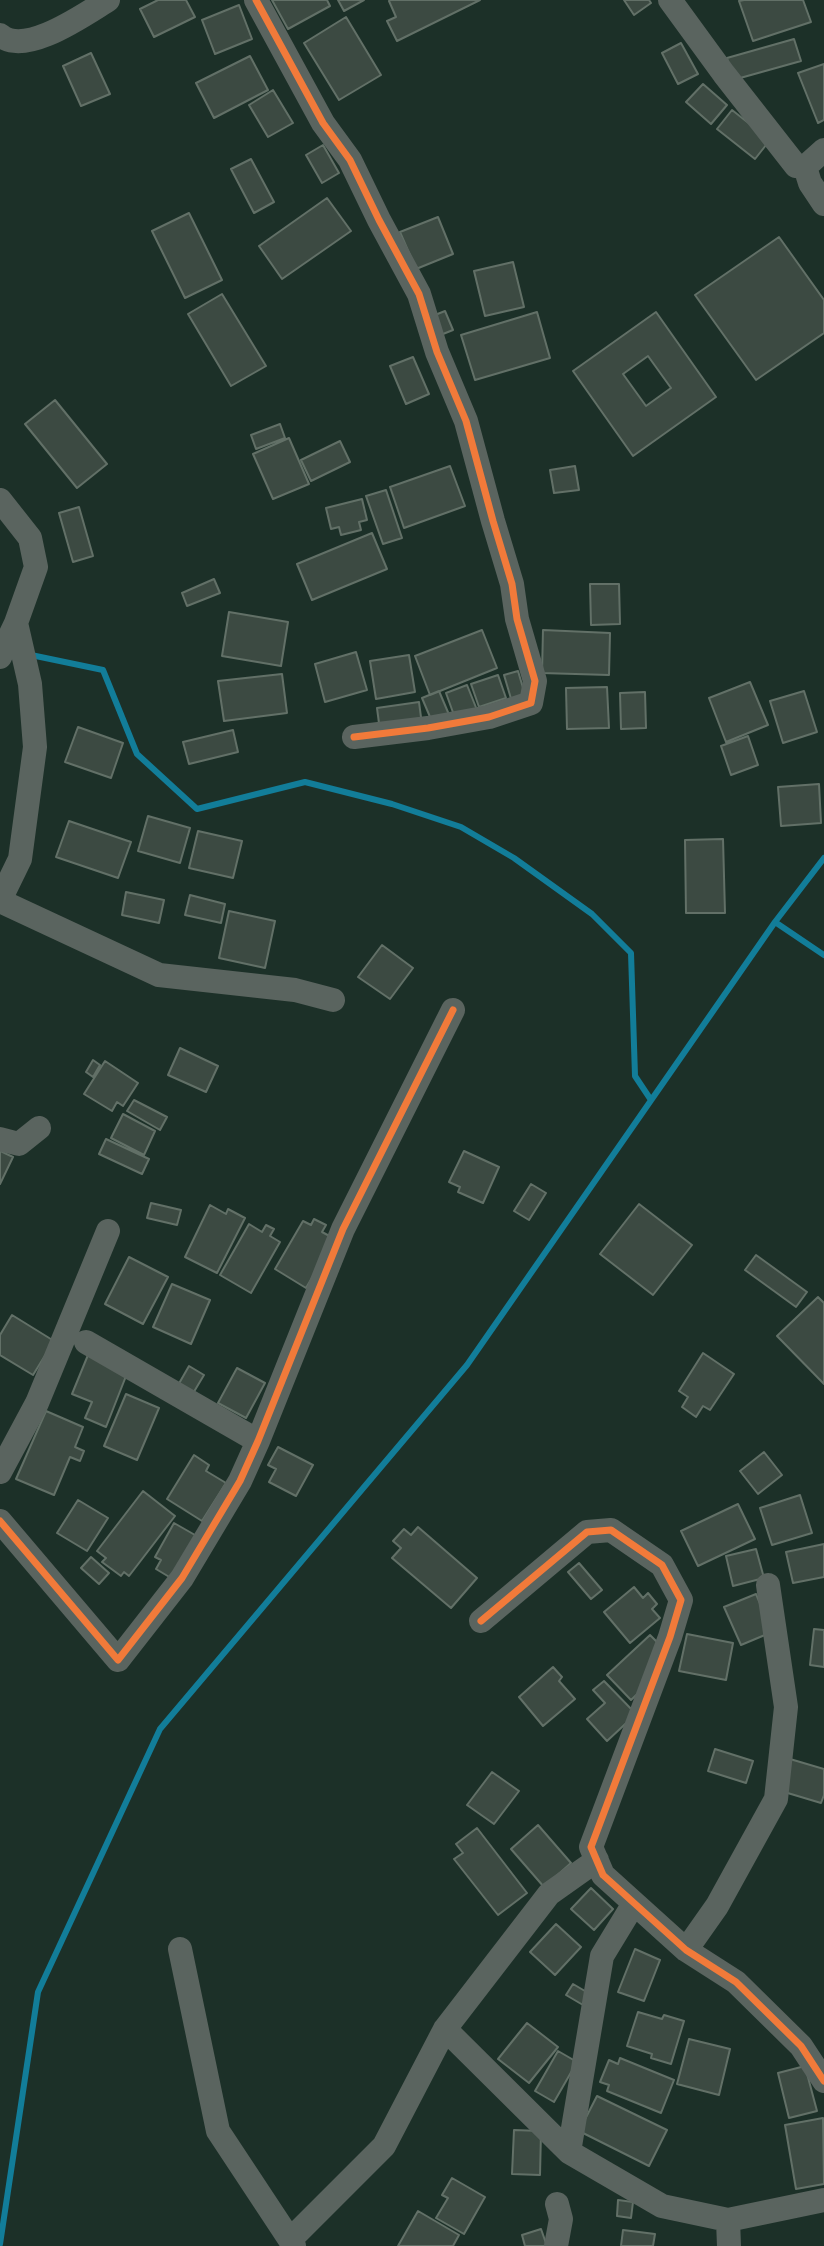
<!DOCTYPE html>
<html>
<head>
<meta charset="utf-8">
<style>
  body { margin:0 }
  canvas { display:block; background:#1c3028 }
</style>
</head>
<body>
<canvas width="824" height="2246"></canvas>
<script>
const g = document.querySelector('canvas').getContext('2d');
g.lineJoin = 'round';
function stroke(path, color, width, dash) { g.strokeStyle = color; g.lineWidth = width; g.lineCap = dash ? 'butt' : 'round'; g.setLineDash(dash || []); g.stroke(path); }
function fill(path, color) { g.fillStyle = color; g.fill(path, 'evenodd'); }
stroke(new Path2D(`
  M31 655 103 670 137 754 197 809 305 782 392 804 461 827 514 858 592 914 631 953 635 1076 651 1100
  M775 922 824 955
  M0 2244 38 1992 160 1729 467 1365 775 922 824 858`), '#127d99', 6);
const building = new Path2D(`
  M158 0H186L195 17 154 37 140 9Z
  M272 0H327L330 6 288 29Z
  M338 0H364L344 11Z
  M480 0 397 41 387 21 396 17 389 1 390 0Z
  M624 0H649L651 3 634 15Z
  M744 0H803L811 22 753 41 739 1Z
  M239 5 252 39 215 54 202 20Z
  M346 17 381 75 339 100 304 43Z
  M794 39 801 61 733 80 727 58Z
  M681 43 698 74 678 84 662 53Z
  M91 53 110 94 81 106 63 66Z
  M250 56 268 90 214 118 196 83Z
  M824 64V120L818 123 798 73Z
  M703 84 727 105 711 124 686 102Z
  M273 90 293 123 268 137 249 105Z
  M732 110 770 140 755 159 717 129Z
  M323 145 339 173 322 183 306 155Z
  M251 159 274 202 254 213 231 169Z
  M327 198 351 231 282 279 259 246Z
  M189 213 222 280 185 298 152 231Z
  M438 217 453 254 416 269 400 232Z
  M779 237 824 300V333L756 380 695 295Z
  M513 262 524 307 485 316 474 271Z
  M222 294 266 366 231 386 188 314Z
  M445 311 453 330 438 336 430 317Z
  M537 312 550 358 475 380 461 335Z
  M656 312 716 397 633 456 573 371ZM648 356 671 388 646 406 623 374Z
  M413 357 429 394 406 404 390 366Z
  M55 400 107 464 77 488 25 424Z
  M280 424 285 438 256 449 251 435Z
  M289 438 309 484 273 499 253 454Z
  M340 441 350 462 311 481 301 460Z
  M450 466 465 506 404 528 390 487Z
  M575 466 579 490 554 493 550 470Z
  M386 490 402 538 383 544 366 496Z
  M362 499 367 520 359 522 361 530 341 535 339 527 331 529 326 508Z
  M79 507 93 556 73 562 59 513Z
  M372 533 387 569 312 600 297 564Z
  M214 579 220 593 187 606 182 593Z
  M590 584H619L620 624 591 625Z
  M229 612 288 622 281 666 222 656Z
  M482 630 497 668 430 695 415 656Z
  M543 630 610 633 609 675 542 673Z
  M356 652 367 690 325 702 315 664Z
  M409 655 415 692 376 699 370 661Z
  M518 671 526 698 512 702 504 675Z
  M282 674 287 713 224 721 218 681Z
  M498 675 506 698 479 707 471 684Z
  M750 682 768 725 726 742 709 698Z
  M467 685 477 710 455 718 446 693Z
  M607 687 609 728 567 729 566 688Z
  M439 691 450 717 433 724 422 698Z
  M804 691 817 732 783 743 770 701Z
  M645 692 646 728 621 729 620 693Z
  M419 702 422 725 380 731 377 708Z
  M78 727 123 743 111 778 65 762Z
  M233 730 238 752 189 764 183 742Z
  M748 736 758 765 731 775 721 746Z
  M819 784 821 823 781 826 778 787Z
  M148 816 190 828 180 863 138 851Z
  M69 821 131 842 118 878 56 857Z
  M198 831 242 841 233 878 189 868Z
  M723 839 725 913H686L685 840Z
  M126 892 164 900 159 923 122 915Z
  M190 895 225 904 221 923 185 915Z
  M229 911 275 921 265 968 219 958Z
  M382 945 413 968 390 999 358 977Z
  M180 1048 218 1066 206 1092 168 1075Z
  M93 1060 100 1065 93 1077 86 1072Z
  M105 1061 138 1083 123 1106 117 1102 112 1111 84 1094Z
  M134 1100 167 1117 160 1130 127 1111Z
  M123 1114 155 1131 144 1155 111 1138Z
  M106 1139 149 1159 142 1174 99 1154Z
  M0 1151 13 1157 0 1184Z
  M464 1151 499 1167 483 1203 458 1192 460 1187 449 1182Z
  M531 1184 546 1193 529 1220 514 1211Z
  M151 1203 181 1210 177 1225 147 1218Z
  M639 1204 692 1245 653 1295 600 1254Z
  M210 1205 226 1214 228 1209 245 1218 217 1273 185 1257Z
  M314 1219 326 1225 322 1232 335 1239 306 1288 275 1269 303 1221 311 1225Z
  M249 1224 262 1232 266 1225 274 1229 270 1236 280 1242 251 1293 220 1275Z
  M756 1255 807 1292 796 1307 745 1270Z
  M129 1257 168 1277 143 1324 105 1304Z
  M172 1284 210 1300 191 1344 153 1327Z
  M818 1297 824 1303V1384L777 1336Z
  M12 1315 54 1341 33 1375 0 1355V1335Z
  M703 1353 734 1374 710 1410 703 1406 696 1417 682 1407 688 1397 679 1391Z
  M88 1355 128 1371 106 1427 85 1418 92 1402 72 1394Z
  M189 1366 204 1375 192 1395 177 1387Z
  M237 1368 265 1383 246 1418 218 1403Z
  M126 1394 159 1408 137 1460 104 1446Z
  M46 1411 83 1427 75 1447 84 1451 80 1461 70 1457 54 1495 16 1479Z
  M278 1447 313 1465 296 1496 269 1482 276 1469 268 1465Z
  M764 1452 782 1475 758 1494 740 1471Z
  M194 1455 209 1465 206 1471 226 1483 202 1521 167 1499Z
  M143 1491 175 1516 129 1576 124 1572 121 1576 102 1562 106 1558 97 1551Z
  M800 1495 812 1533 772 1545 760 1508Z
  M78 1500 108 1518 87 1551 57 1533Z
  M738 1504 755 1539 698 1566 681 1531Z
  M174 1523 202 1539 171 1578 156 1569 161 1560 155 1557Z
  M418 1527 477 1578 451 1608 392 1558 401 1548 393 1541 404 1529 411 1535Z
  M824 1544V1577L793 1583 786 1552Z
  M756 1549 764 1578 733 1586 726 1556Z
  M91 1557 109 1573 99 1584 81 1568Z
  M579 1563 602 1590 591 1599 568 1572Z
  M634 1587 643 1598 648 1593 657 1604 652 1609 660 1618 630 1643 604 1612Z
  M756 1594 772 1632 741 1645 724 1607Z
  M814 1629 824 1630V1667L810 1665Z
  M687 1634 733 1643 726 1680 679 1671Z
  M650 1635 661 1646 650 1682 631 1700 607 1675Z
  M553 1667 562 1677 559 1681 575 1699 543 1726 519 1697Z
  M604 1681 636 1714 607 1741 587 1719 605 1703 593 1690Z
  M715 1749 753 1761 746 1783 708 1771Z
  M790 1759 824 1769V1795L821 1803 781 1791Z
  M492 1772 519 1791 494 1824 467 1805Z
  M538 1825 571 1863 544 1887 511 1849Z
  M477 1828 527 1893 498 1915 454 1859 463 1853 456 1844Z
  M591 1888 613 1909 594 1930 571 1909Z
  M556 1924 581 1947 555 1975 530 1952Z
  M635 1949 660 1960 644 2001 618 1992Z
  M573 1984 590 1994 583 2005 566 1995Z
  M638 2012 662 2019 664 2015 684 2021 671 2064 651 2058 652 2054 627 2046Z
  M527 2023 558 2047 529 2083 498 2059Z
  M689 2039 730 2049 719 2095 677 2084Z
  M558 2051 577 2062 554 2102 535 2091Z
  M620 2058 674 2080 661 2113 607 2091 609 2085 600 2082 609 2060 618 2064Z
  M805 2066 817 2111 789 2118 778 2073Z
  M597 2096 667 2130 649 2166 579 2131Z
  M823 2118 824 2184 796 2189 785 2125Z
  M514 2130 541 2131 540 2175 512 2174Z
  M452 2178 485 2197 464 2234 436 2218 448 2198 442 2195Z
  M618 2200 633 2202 631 2218 617 2216Z
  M418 2211 459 2235 453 2246H398Z
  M541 2229 547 2246H525L522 2235Z
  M623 2230 655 2234 653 2246H621Z`);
fill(building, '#3c4a42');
stroke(building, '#627067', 2);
stroke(new Path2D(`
  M256 0 323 123 350 160 379 220 419 294 437 352 466 421 493 521 512 584 517 619 535 681 531 703 489 717 428 728 354 737
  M670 0 724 74 796 166 805 167
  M0 35C25 57 85 14 108 0
  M805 167 810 183 824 204
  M805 167 824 150
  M0 500 30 538 36 567 16 623 0 657
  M0 900 20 859 35 747 30 684 16 623
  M0 901 159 975 295 990 333 1000
  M0 1139 19 1144 39 1128
  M86 1342 258 1441
  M0 1472 37 1403 108 1231
  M0 1521 118 1660 182 1578 240 1481 258 1441 343 1229 453 1010
  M481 1621 587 1532 611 1530 662 1565 681 1600 670 1637 591 1847 603 1875 686 1950 736 1982 801 2046 824 2081
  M180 1949 218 2131 294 2246
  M686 1950 717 1906 776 1799 786 1707 768 1585
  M445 2029 569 2152 662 2206 728 2220 824 2200
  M569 2152 602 1956 633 1905
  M728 2220 729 2246
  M291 2239 384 2146 445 2029 549 1894 597 1860
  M556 2246 561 2219 557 2204`), '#5a645f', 24);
stroke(new Path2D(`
  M256 0 323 123 350 160 379 220 419 294 437 352 466 421 493 521 512 584 517 619 535 681 531 703 489 717 428 728 354 737
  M0 1521 118 1660 182 1578 240 1481 258 1441 343 1229 453 1010
  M481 1621 587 1532 611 1530 662 1565 681 1600 670 1637 591 1847 603 1875 686 1950 736 1982 801 2046 824 2081`), '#f17a3a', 7);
</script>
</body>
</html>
